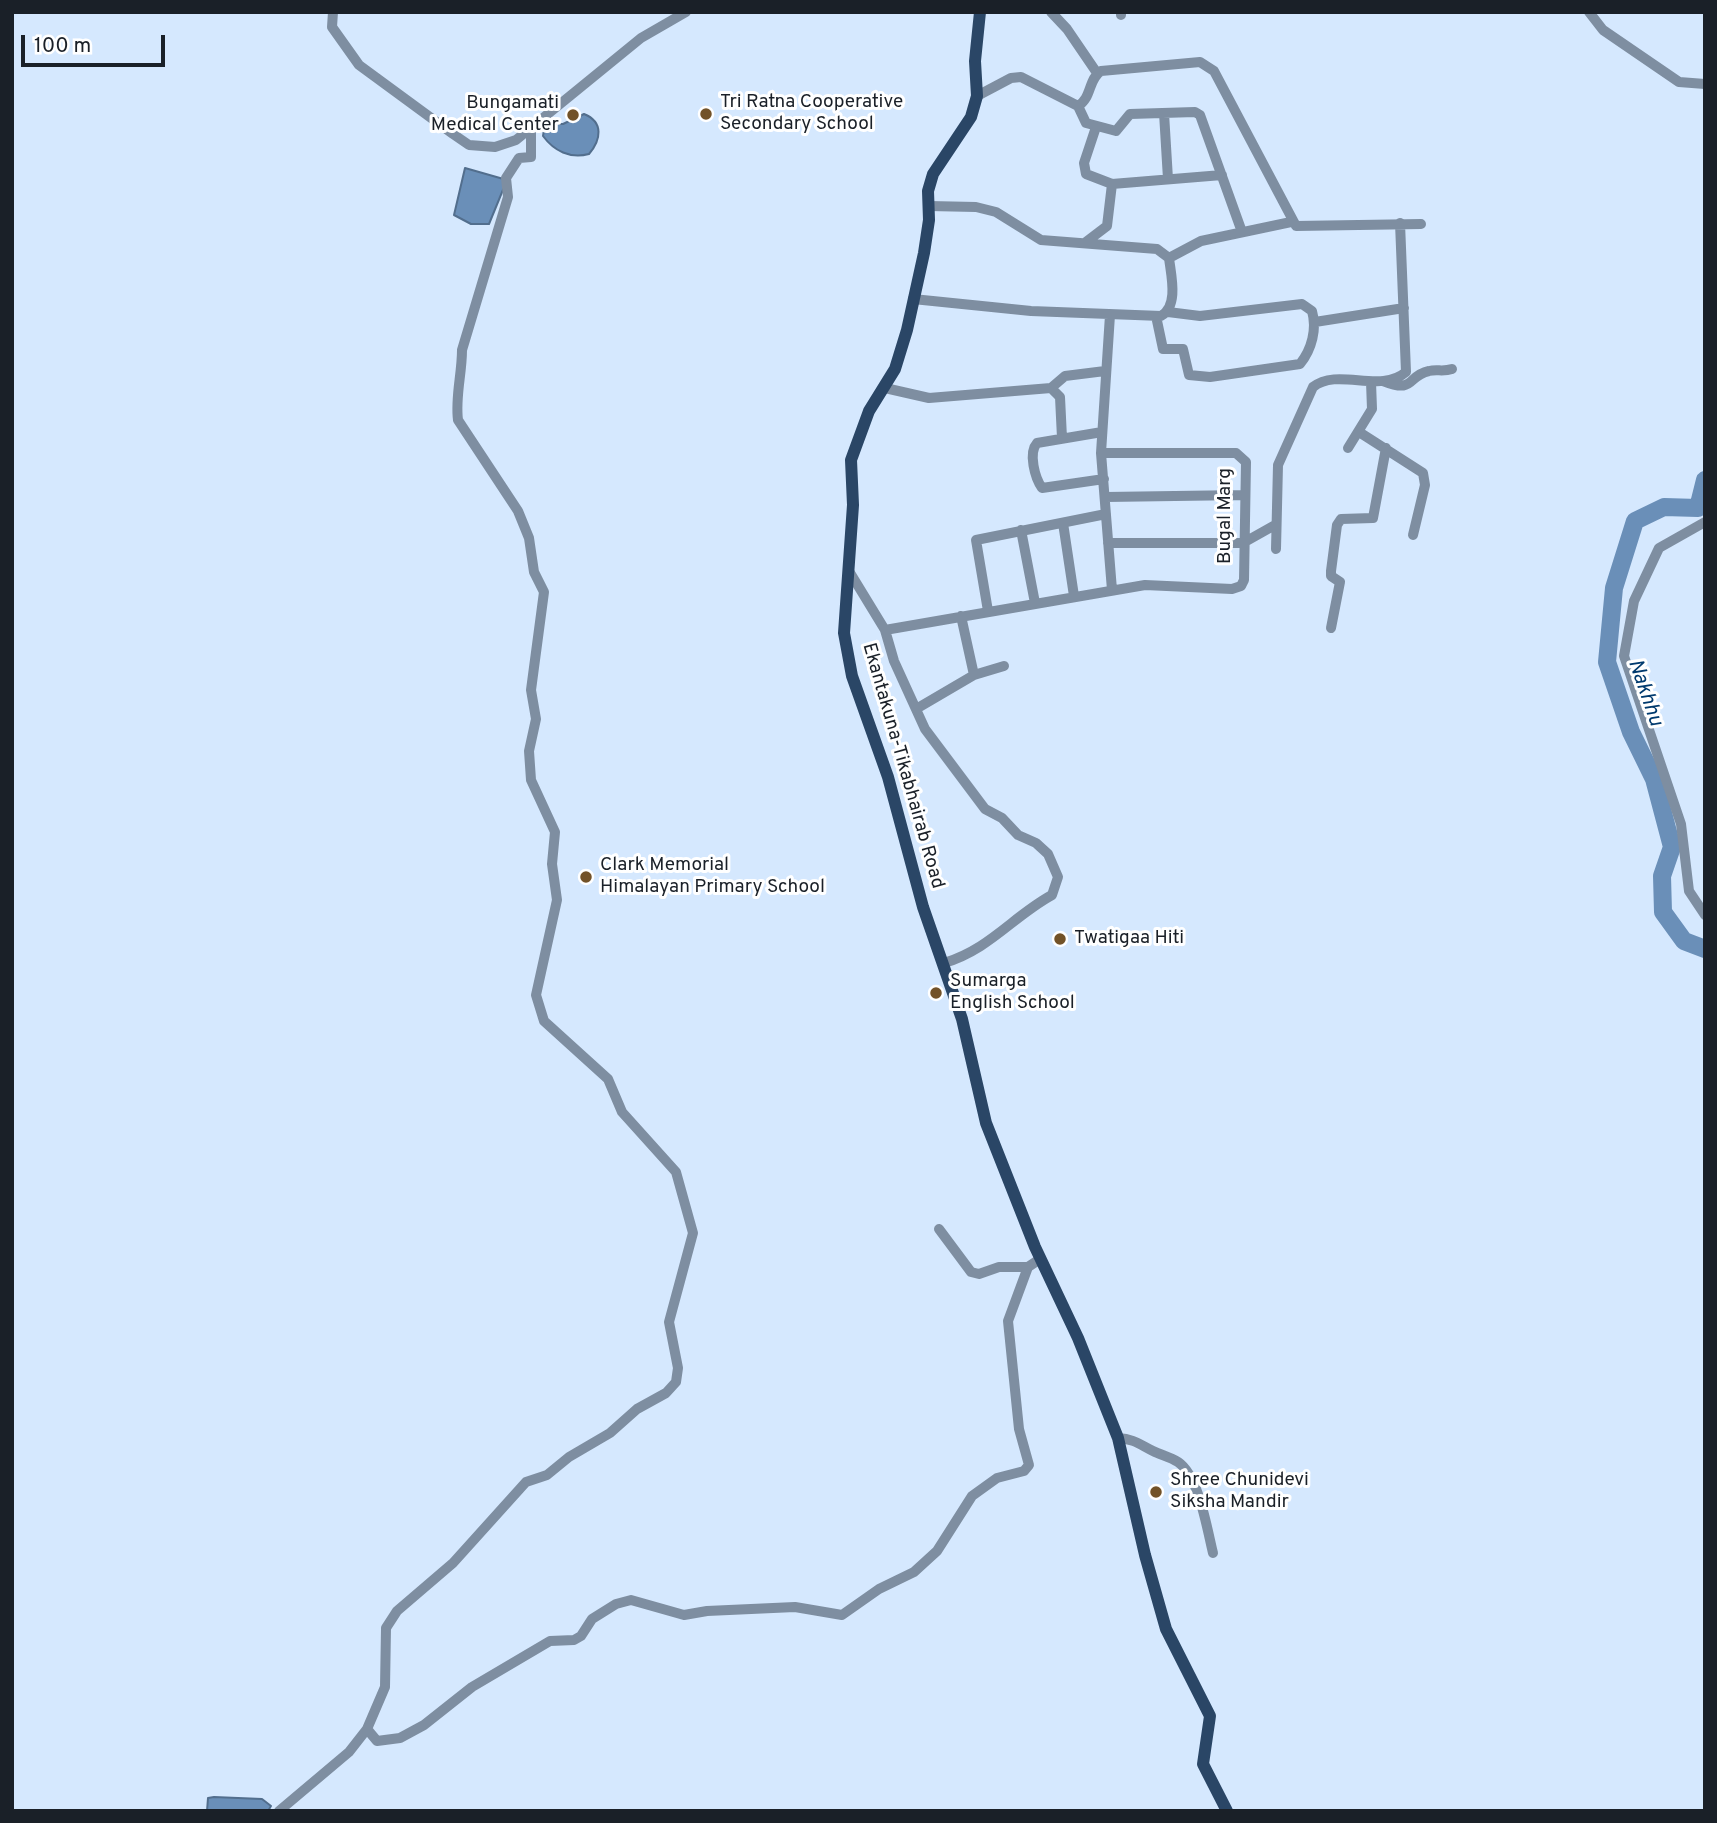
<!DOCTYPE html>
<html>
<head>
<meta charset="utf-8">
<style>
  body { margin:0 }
  #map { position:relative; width:1717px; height:1823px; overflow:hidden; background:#d5e8fe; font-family:Overpass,sans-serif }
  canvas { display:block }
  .frame { position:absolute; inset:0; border:14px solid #1a2028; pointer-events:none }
  .scale { position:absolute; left:21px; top:35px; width:144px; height:32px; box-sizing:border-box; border:4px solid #1a2028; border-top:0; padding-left:9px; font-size:21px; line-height:24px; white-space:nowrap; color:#1a2028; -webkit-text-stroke:5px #fff; paint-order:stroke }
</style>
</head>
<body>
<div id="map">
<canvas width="1717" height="1823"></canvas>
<div class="frame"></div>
<div class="scale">100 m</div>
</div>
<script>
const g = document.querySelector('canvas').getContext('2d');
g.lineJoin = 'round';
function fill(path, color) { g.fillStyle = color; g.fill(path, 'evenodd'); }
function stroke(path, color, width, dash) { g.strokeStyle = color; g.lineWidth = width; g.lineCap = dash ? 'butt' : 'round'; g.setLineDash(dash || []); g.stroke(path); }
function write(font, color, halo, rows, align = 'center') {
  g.font = font + ' Overpass,sans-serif'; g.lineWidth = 6; g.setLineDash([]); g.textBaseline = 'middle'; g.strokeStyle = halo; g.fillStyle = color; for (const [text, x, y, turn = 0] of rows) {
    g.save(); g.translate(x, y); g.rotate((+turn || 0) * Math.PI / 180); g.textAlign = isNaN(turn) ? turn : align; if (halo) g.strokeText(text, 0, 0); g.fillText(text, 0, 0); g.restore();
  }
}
const water = new Path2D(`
  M584 114C604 122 601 140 589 154 570 159 554 151 543 136L544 130 553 124H563Z
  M465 168 507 180 489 224H471L454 215Z
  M214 1797 262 1799 271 1806 268 1811H207L208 1798Z`);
fill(water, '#6a8fb8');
stroke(water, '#526e8d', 2);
stroke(new Path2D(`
  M1705 480 1698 508 1664 507 1635 521 1614 588 1607 662 1631 732 1654 779 1672 847 1662 876 1663 912 1684 941 1705 949`), '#6a8fb8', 18);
stroke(new Path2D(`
  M333 12 332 27 359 65 453 134 469 145 495 147 516 140 641 38 686 12
  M1051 12 1067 29 1097 73
  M1589 12 1603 30 1679 82 1705 84
  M1121 15V12
  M977 96 1011 78 1021 77 1078 106C1092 98 1088 79 1101 71L1200 62 1214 71 1296 226 1421 224
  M1078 106 1086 123 1116 131 1130 114 1195 112 1200 115 1242 232
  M1164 113 1168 179
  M1096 127 1084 163 1086 174 1112 184 1222 175
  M1086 242 1107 226 1112 184
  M1169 258 1201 241 1291 222
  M913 299 1031 311 1161 316C1179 306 1171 275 1169 258L1157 249 1041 240 996 212 976 207 929 206
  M1110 315 1101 453 1112 590
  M1156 316 1163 349H1183L1189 375 1210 377 1300 364C1312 349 1317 329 1312 311L1302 304 1200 316 1168 312
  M1315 322 1404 308
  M1383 381C1416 394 1406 376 1429 371 1437 369 1443 372 1452 369
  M885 388 929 398 1051 388 1060 397 1062 438
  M1051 388 1065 376 1105 371
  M1102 432 1037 443C1028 453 1035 478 1042 488L1104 479
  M1359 432 1423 473 1425 485 1413 535
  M1348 448 1372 409 1371 382
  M1106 497 1244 495
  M1705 522 1659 548 1634 601 1624 656 1681 824 1689 891 1705 915
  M1063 523 1074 596
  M1021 530 1035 603
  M1108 543H1243L1275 525
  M1276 549 1278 465 1313 387C1338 367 1380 394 1406 372L1400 223
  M849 571 885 630 894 661 925 729 985 809 1002 818 1018 835 1036 843 1048 854 1058 877 1052 895C1012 917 990 949 944 963
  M988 611 976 540 1106 514
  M961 616 974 675
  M1331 628 1340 582 1331 576V571L1337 525 1341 519 1373 518 1386 448
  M885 630 1145 585 1232 589 1241 586 1244 580 1246 462 1236 453H1101
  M916 709 974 675 1004 666
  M939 1229 971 1272 979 1274 999 1267H1028L1040 1259
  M1118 1438C1134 1439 1139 1444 1153 1451 1161 1455 1170 1457 1178 1462 1199 1476 1207 1529 1213 1553
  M367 1729 377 1741 400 1738 424 1725 472 1687 550 1641 574 1640 581 1636 592 1619 616 1604 631 1600 684 1615 707 1611 795 1607 842 1615 879 1589 914 1572 937 1551 972 1496 997 1478 1024 1471 1029 1465 1019 1429 1008 1321 1028 1267
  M279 1811 349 1752 367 1729 385 1687 386 1628 397 1611 453 1563 526 1482 547 1475 569 1457 610 1433 637 1409 666 1393 676 1382 678 1368 669 1322 693 1233 676 1172 622 1112 608 1079 544 1021 536 995 557 900 552 864 555 832 531 780 529 751 536 719 531 690 544 592 534 572 529 538 518 511 458 420C455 397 462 374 462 350L508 197 506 178 519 158 531 157V129`), '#7e8ea1', 10);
stroke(new Path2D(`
  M980 12 975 61 977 96 971 117 933 174 928 191 929 220 924 253 907 330 895 369 869 411 851 460 853 505 844 633 852 676 888 777 923 907 962 1019 986 1123 1035 1247 1078 1338 1118 1438 1145 1555 1166 1629 1210 1716 1203 1764 1227 1811`), '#2a4666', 12);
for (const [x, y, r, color] of [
  [706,114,7,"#725228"],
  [573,115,7,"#725228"],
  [586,877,7,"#725228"],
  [1060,939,7,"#725228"],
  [936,993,7,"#725228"],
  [1156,1492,7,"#725228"]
]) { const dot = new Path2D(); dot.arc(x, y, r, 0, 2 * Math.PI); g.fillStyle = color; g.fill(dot); stroke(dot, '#fff', 2.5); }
write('19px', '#1a2028', '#fff', [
  ["Tri Ratna Cooperative",720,103],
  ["Secondary School",720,125],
  ["Bungamati",559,104,"right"],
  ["Medical Center",559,126,"right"],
  ["Clark Memorial",600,866],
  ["Himalayan Primary School",600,888],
  ["Twatigaa Hiti",1074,939],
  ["Sumarga",950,982],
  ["English School",950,1004],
  ["Shree Chunidevi",1170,1481],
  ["Siksha Mandir",1170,1503]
], 'left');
write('19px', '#1a2028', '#fff', [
  ["Bugal Marg",1226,516,-90],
  ["Ekantakuna-Tikabhairab Road",902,766,74]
]);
write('italic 21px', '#003a6e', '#fff', [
  ["Nakhhu",1644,693,71]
]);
</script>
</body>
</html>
